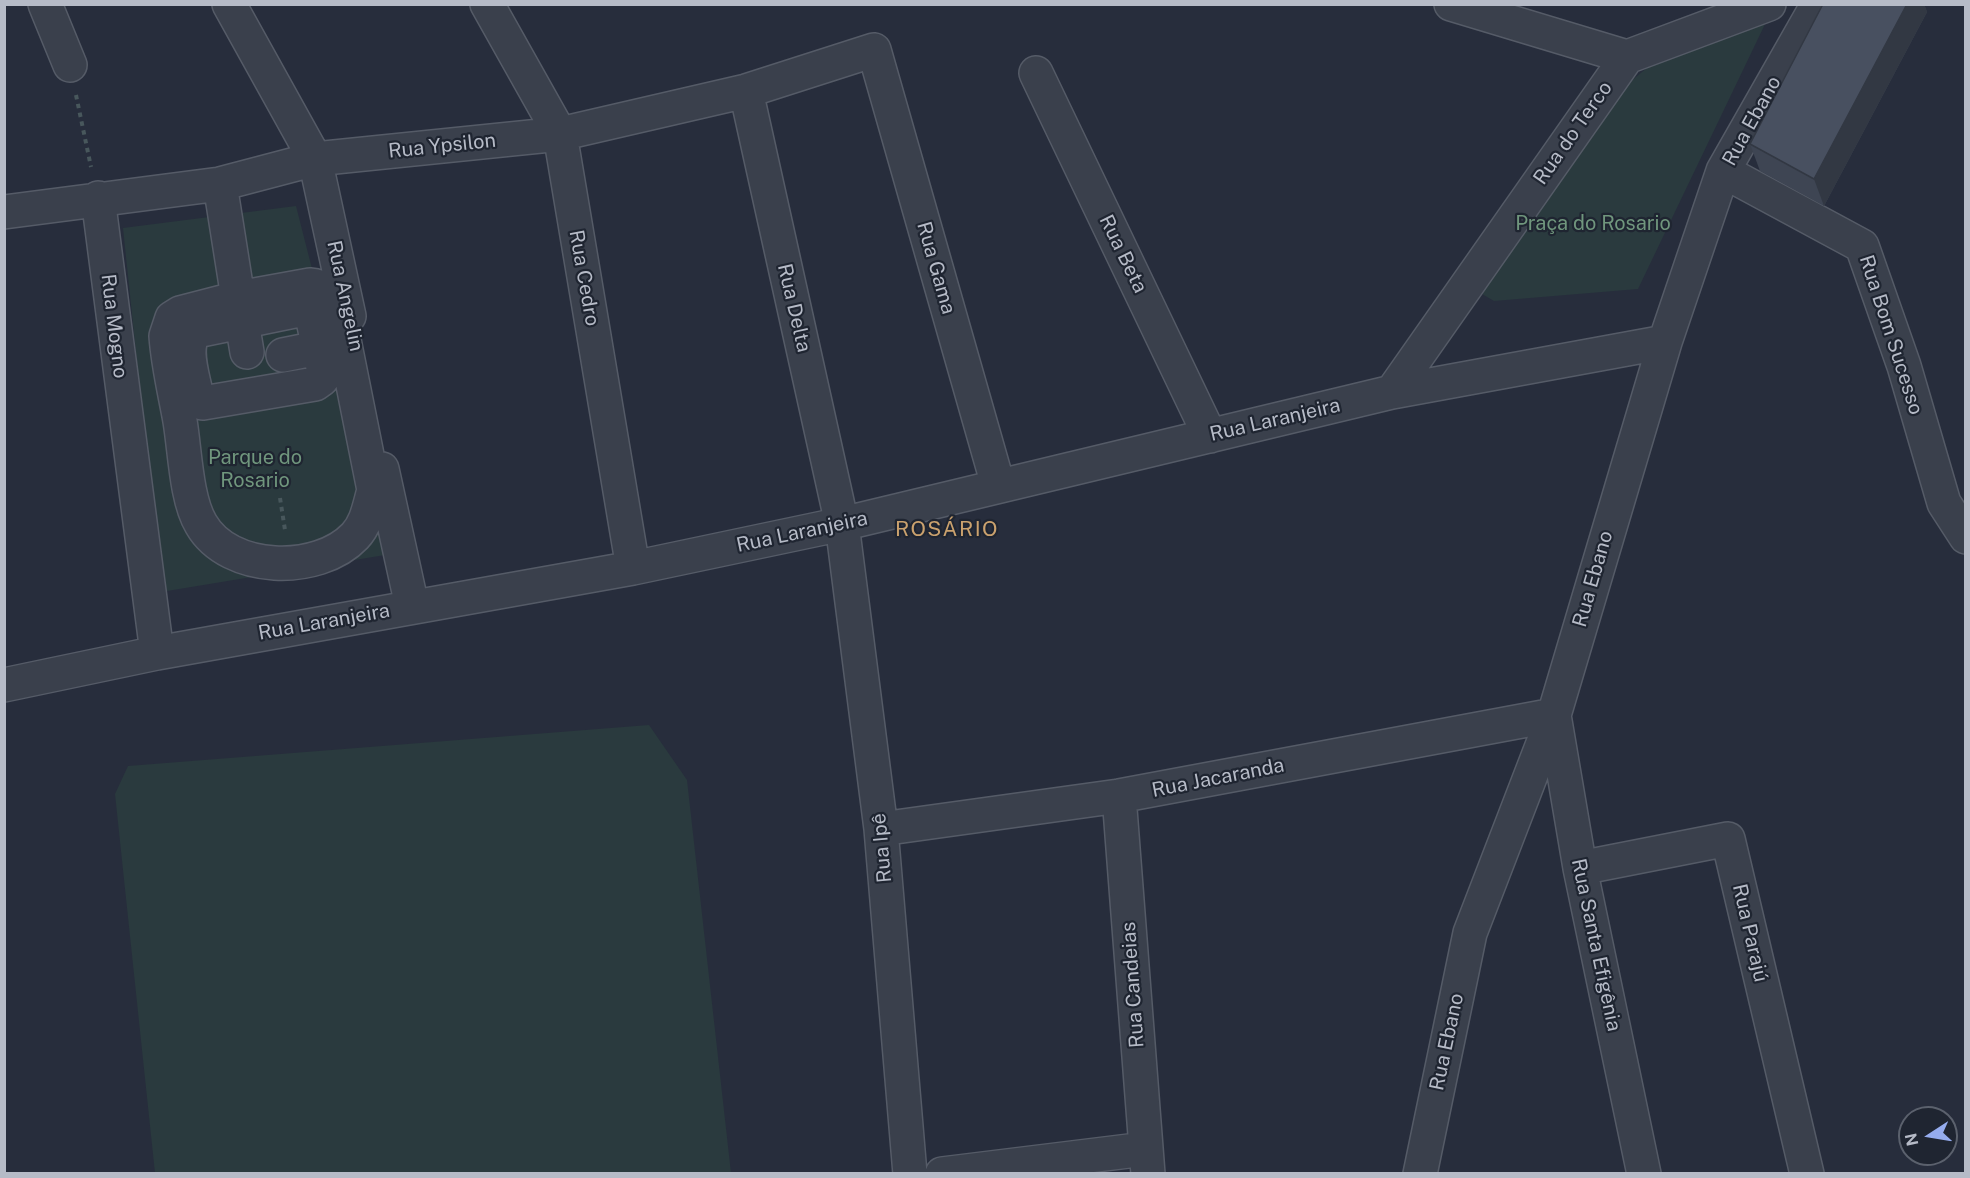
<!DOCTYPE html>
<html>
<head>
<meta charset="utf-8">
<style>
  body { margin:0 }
  #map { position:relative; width:1970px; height:1178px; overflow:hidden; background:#272d3c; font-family:"Public Sans",sans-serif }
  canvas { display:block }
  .frame { position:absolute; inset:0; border:6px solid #b6bbc7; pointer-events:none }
  .north { position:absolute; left:1898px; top:1106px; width:60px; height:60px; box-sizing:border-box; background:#1f2531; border:2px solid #5b616d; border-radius:50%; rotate:258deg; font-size:16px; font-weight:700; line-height:24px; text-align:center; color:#b6bbc7 }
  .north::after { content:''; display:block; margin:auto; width:21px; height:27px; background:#95acee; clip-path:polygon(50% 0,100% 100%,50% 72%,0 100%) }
</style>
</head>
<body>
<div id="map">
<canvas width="1970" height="1178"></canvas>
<div class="frame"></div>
<div class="north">N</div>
</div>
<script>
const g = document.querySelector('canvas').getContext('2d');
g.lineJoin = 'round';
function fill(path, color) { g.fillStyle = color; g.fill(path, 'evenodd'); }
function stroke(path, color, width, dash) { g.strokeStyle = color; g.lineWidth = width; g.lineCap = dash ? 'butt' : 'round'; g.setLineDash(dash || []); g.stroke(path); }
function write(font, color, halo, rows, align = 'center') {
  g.font = font + ' "Public Sans",sans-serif'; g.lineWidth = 4.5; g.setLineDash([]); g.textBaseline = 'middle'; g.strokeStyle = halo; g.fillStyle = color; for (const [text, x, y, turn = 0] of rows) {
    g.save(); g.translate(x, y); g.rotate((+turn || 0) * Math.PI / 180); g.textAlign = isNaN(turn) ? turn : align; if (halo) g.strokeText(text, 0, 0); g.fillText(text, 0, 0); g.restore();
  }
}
fill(new Path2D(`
  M1717 10 1767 20 1638 289 1494 301 1470 287 1572 130Z
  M296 206 385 555 161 592 123 228Z
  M649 725 687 780 731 1173H155L115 794 128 766Z`), '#2a3a3e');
const minor = new Path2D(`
  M45 4 70 65
  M229 4 315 159 349 316
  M487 4 560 134 633 568
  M1451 4 1627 57
  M1036 73 1210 436
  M746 91 842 524 881 829 910 1174
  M1723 171 1862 246 1904 366 1944 503 1966 537
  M220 184 238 298 180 313 172 318 166 336C168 365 175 393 180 421 185 451 186 499 201 524 229 573 318 575 355 536 367 523 369 507 374 490L337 305C330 294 324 286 310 285L238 298 247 352
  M98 198 157 653
  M4 212 220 184 315 159 560 134 746 91 874 50 998 485
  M299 310 312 316 323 367 322 379 315 384 203 403 197 398C194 378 181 347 196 331Z
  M283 355 318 348
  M1392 392 1627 57 1769 4
  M382 469 412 606
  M4 685 157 653 633 568 842 524 1392 392 1665 342
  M1119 796 1148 1174
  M881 829 1119 796 1554 715 1580 868 1644 1174
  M1580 868 1728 839 1807 1174
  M942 1174 1145 1149
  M1420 1174 1470 933 1554 715 1665 342 1723 171 1818 4`);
stroke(minor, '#555b67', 36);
stroke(new Path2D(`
  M76 95 91 167
  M280 498 285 530`), '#48575c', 4, [4.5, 4.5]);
stroke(minor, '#3a404c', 33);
fill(new Path2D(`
  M1823 4H1924L1927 12 1824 206 1760 171 1750 144Z`), '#3e4553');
fill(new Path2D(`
  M1907 4H1924L1927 12 1824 206 1814 179Z`), '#323843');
const building = new Path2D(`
  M1823 4H1907L1814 179 1750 144Z`);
fill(building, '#485060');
stroke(building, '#323843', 1.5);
write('20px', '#b6bbc7', '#1f2531', [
  ["Rua Ebano",1752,121,-61],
  ["Rua do Terco",1573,133,-55],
  ["Rua Ypsilon",442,146,-6],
  ["Rua Beta",1123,254,64],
  ["Rua Gama",936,268,74],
  ["Rua Cedro",584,278,80],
  ["Rua Angelin",345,296,78],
  ["Rua Delta",794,308,77],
  ["Rua Mogno",114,326,83],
  ["Rua Bom Sucesso",1891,335,72],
  ["Rua Laranjeira",1275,420,-13],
  ["Rua Laranjeira",802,532,-12],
  ["Rua Ebano",1593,579,-74],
  ["Rua Laranjeira",324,622,-10],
  ["Rua Jacaranda",1218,778,-11],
  ["Rua Ipê",882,848,-95],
  ["Rua Parajú",1750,933,77],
  ["Rua Santa Efigênia",1596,945,78],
  ["Rua Candeias",1133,985,-94],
  ["Rua Ebano",1447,1042,-78]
]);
write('20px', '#70967d', '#1f2531', [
  ["Praça do Rosario",1593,224],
  ["Parque do",255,458],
  ["Rosario",255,481]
]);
g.letterSpacing = '1.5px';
write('21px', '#cba26e', '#1f2531', [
  ["ROSÁRIO",947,530]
]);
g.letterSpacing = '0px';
</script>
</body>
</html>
